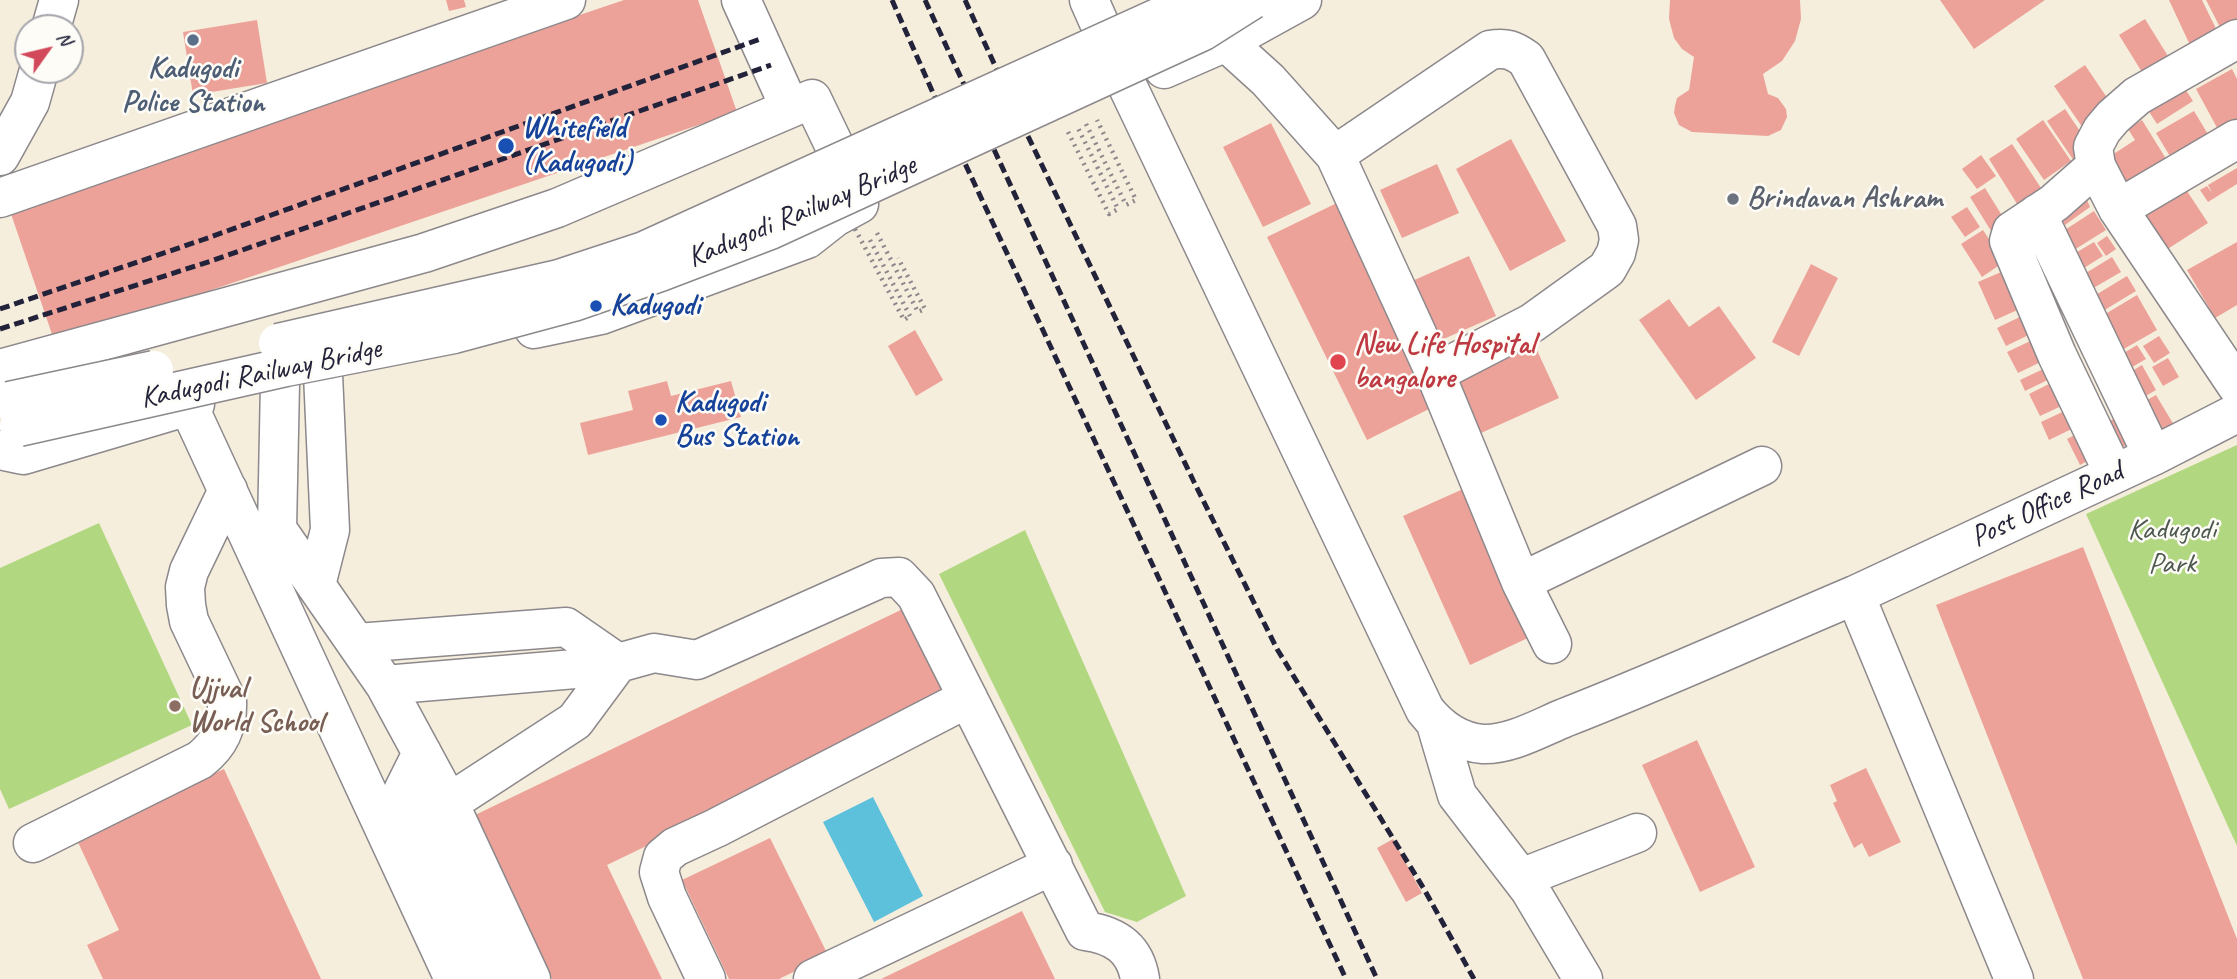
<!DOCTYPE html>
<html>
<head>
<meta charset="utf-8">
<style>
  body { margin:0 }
  #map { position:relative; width:2237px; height:979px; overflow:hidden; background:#f6eedc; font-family:Caveat,sans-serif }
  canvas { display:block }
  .north { position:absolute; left:14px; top:14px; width:70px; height:70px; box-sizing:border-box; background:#fdfcf7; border:2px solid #a5a5ac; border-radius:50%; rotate:56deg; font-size:19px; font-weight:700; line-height:28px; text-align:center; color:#22223b }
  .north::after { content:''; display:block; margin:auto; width:24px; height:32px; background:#d1495b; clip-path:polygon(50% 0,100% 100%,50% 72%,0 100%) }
</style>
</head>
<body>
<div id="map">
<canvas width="2237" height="979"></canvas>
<div class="north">N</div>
</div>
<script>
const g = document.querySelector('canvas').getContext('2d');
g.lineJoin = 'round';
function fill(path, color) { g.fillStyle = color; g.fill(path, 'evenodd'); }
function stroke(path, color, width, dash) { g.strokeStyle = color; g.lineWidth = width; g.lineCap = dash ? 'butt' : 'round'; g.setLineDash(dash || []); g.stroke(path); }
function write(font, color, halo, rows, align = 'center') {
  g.font = font + ' Caveat,sans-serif'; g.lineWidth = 5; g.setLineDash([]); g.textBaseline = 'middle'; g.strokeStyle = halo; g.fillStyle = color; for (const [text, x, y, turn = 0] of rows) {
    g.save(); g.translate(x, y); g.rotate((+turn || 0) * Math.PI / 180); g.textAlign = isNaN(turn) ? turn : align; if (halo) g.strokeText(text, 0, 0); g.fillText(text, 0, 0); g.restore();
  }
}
fill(new Path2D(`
  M2237 445V846L2086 514Z
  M99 523 192 725 9 809 0 789V568Z
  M1025 530 1186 896 1137 922 1105 912 939 574Z`), '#b2d781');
fill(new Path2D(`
  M873 797 923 896 874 922 823 822Z`), '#5ec1dc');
fill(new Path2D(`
  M446 0H464L466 7 449 11Z
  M624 0H698L737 112 55 343 9 208Z
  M1670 0H1800L1801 19 1795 41 1782 61 1763 74 1768 94 1778 98 1786 109 1787 117 1781 130 1768 136 1692 132 1679 125 1674 113 1675 106 1677 98 1689 90 1694 57 1682 49 1674 38 1669 19Z
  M1940 0H2045L1974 49Z
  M2169 0H2202L2224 45 2196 58Z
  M2206 0H2237V29L2224 35Z
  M2145 19 2176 69 2150 85 2119 35Z
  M257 20 267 83 193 95 183 32Z
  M2085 65 2116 111 2085 131 2054 86Z
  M2232 69 2237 79V126L2221 135 2196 89Z
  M2180 81 2193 101 2157 124 2144 104Z
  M2065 109 2092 149 2074 161 2047 121Z
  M2194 111 2209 136 2171 158 2156 133Z
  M2043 120 2071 161 2044 180 2016 139Z
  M2142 120 2173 170 2134 194 2109 157 2135 140 2128 129Z
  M1271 123 1311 204 1263 227 1223 147Z
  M1511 139 1566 241 1510 271 1456 169Z
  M2012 144 2043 191 2019 207 1989 159Z
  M1981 155 1996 176 1977 189 1962 169Z
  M1437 164 1459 213 1402 238 1380 190Z
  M2237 168V184L2208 202 2200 190 2207 186 2212 193 2208 185Z
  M2081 186 2090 207 2065 225 2055 210Z
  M1985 188 2011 230 1996 239 1970 197Z
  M2185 188 2208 223 2163 252 2140 216Z
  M1341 201 1441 403 1367 440 1267 237Z
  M1967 207 1980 227 1965 237 1951 217Z
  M2094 211 2106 230 2066 255 2054 237Z
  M1983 230 2004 262 1982 277 1961 244Z
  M2107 236 2116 249 2106 256 2097 243Z
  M2094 242 2103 256 2076 273 2067 258Z
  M2237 242V305L2215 318 2187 270Z
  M1469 256 1496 316 1439 341 1412 281Z
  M2112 257 2121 272 2090 290 2081 276Z
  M1811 264 1838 278 1799 356 1772 342Z
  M2015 266 2031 304 1995 320 1978 282Z
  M2127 276 2136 291 2103 311 2094 296Z
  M2137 295 2157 330 2122 350 2102 316Z
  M1669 299 1689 327 1719 306 1756 358 1696 400 1639 320Z
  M2032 311 2041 329 2006 346 1997 328Z
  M915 330 943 380 916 396 888 346Z
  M2043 335 2053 356 2018 373 2007 352Z
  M2159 336 2170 353 2154 363 2143 346Z
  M2137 345 2146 359 2122 373 2114 359Z
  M1535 346 1559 398 1481 433 1457 381Z
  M2168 358 2179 377 2163 386 2152 367Z
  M2054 364 2058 375 2025 391 2020 380Z
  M2142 365 2156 390 2137 401 2122 377Z
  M2059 379 2070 402 2040 416 2029 394Z
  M667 381 671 396 731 381 741 417 588 455 580 423 633 410 628 391Z
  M2156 395 2174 425 2157 434 2140 404Z
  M2073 407 2082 424 2049 440 2041 422Z
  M2123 415 2135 441 2112 452 2100 425Z
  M2084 430 2097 456 2080 465 2067 439Z
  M1463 489 1530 637 1470 665 1403 516Z
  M2083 547 2237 939V979H2083L1936 605Z
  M909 606 953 698 607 865 662 979H552L473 816Z
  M1697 740 1755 867 1700 892 1642 765Z
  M1866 768 1901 842 1869 857 1862 843 1854 848 1833 803 1837 801 1830 785Z
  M224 769 321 979H103L87 945 119 930 76 838Z
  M770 838 828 955 779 979H729L682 880Z
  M1393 839 1422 893 1406 902 1377 848Z
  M1022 911 1055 979H881Z`), '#eca299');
const minor = new Path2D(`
  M741 0 790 108
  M51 28 59 0
  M2237 39 2137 96 2113 117 2102 130 2093 147 2096 166 2118 209 2237 386
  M1226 42 1268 80 1335 155 1435 373 1521 582 1552 644
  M1127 85 1425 710C1440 729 1458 742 1483 744 1510 745 1540 728 1564 718 1662 680 1758 636 1855 595L2014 979
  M1335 155 1490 50C1506 47 1513 50 1526 59L1617 226 1619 240 1616 253 1607 269 1532 323 1435 373
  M0 156 30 102 39 70
  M2096 166 2054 203 2012 231 2009 241 2057 355 2114 474
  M0 198 566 0
  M2118 209 2237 139
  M2037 214 2153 456
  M0 369 424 253 557 208 812 99 848 174 859 204 835 217 807 239 601 315 534 329
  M280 383 277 529 385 685 449 803
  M188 405 454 979
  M0 450 23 455 195 404
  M1521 582 1762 466
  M316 585 330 530 323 374
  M1855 595 2153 456 2237 413
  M357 643 566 627 618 663
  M385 685 575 669
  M1436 724 1457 795 1530 890 1583 979
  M422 753 403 791 491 979
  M33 843 200 760C220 744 228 727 227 701L189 621 186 605 185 587 189 571 228 490
  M1521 878 1637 833
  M531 979 449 803 575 721 618 663 654 653 697 660 881 578 899 577 916 595 1085 931C1115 935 1135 948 1140 979
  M706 979 667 897 659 872 663 857 675 847 716 828 968 698
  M813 979 1053 865`);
const major = new Path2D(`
  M1089 0 1120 70
  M1164 69 1226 42 1302 0`);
stroke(minor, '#8c888c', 41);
stroke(major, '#8c888c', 41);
stroke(new Path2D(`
  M1086 124 1126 205 1136 200 1097 120
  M1068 132 1109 214 1118 209 1077 126
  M877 233 918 312 925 309 898 258
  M870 240 910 316`), '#8c888c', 4.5, [2, 5]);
stroke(minor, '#fff', 38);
stroke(major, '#fff', 38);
stroke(new Path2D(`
  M892 0 948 127 1346 979
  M925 0 1377 979
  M965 0 1013 105 1194 482 1277 649 1424 889 1474 979
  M0 309 202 240 763 38
  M0 329 211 261 771 65`), '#22223b', 5, [10, 5]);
const majorBridge = new Path2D(`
  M278 343 559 279 644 251 1197 0
  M9 401 154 370
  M19 427 286 367 454 334 573 302 660 272 770 230 1203 31 1252 0`);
stroke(majorBridge, '#8c888c', 41, []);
stroke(new Path2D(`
  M855 229 904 320 910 316`), '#8c888c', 4.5, [2, 5]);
stroke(majorBridge, '#fff', 38);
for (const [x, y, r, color] of [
  [193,40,7,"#5c6f8a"],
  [506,146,9,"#1a4fb4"],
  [1733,199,7,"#6b7280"],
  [596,306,7,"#1a4fb4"],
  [1338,362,9,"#e0444e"],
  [661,420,7,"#1a4fb4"],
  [175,706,7,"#8d6e63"]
]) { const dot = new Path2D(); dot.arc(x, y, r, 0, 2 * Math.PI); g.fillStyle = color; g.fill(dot); stroke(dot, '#fdfcf7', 2.5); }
write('bold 30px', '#4e5e75', '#fdfcf7', [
  ["Kadugodi",193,69],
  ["Police Station",193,103]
]);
write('bold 30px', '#164399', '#fdfcf7', [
  ["Whitefield",522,129],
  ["(Kadugodi)",522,163],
  ["Kadugodi",610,306],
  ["Kadugodi",675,403],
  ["Bus Station",675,437]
], 'left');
write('bold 30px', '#5b616d', '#fdfcf7', [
  ["Brindavan Ashram",1747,199]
], 'left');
write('30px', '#22223b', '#fdfcf7', [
  ["Kadugodi Railway Bridge",802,212,-23],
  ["Kadugodi Railway Bridge",261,374,-12],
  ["Post Office Road",2047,505,-25]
]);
write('bold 30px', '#be3a42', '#fdfcf7', [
  ["New Life Hospital",1354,345],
  ["bangalore",1354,379]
], 'left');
write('30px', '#4d5850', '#fdfcf7', [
  ["Kadugodi",2172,530],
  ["Park",2172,564]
]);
write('bold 30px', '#785e54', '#fdfcf7', [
  ["Ujjval",189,689],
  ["World School",189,723]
], 'left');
</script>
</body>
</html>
